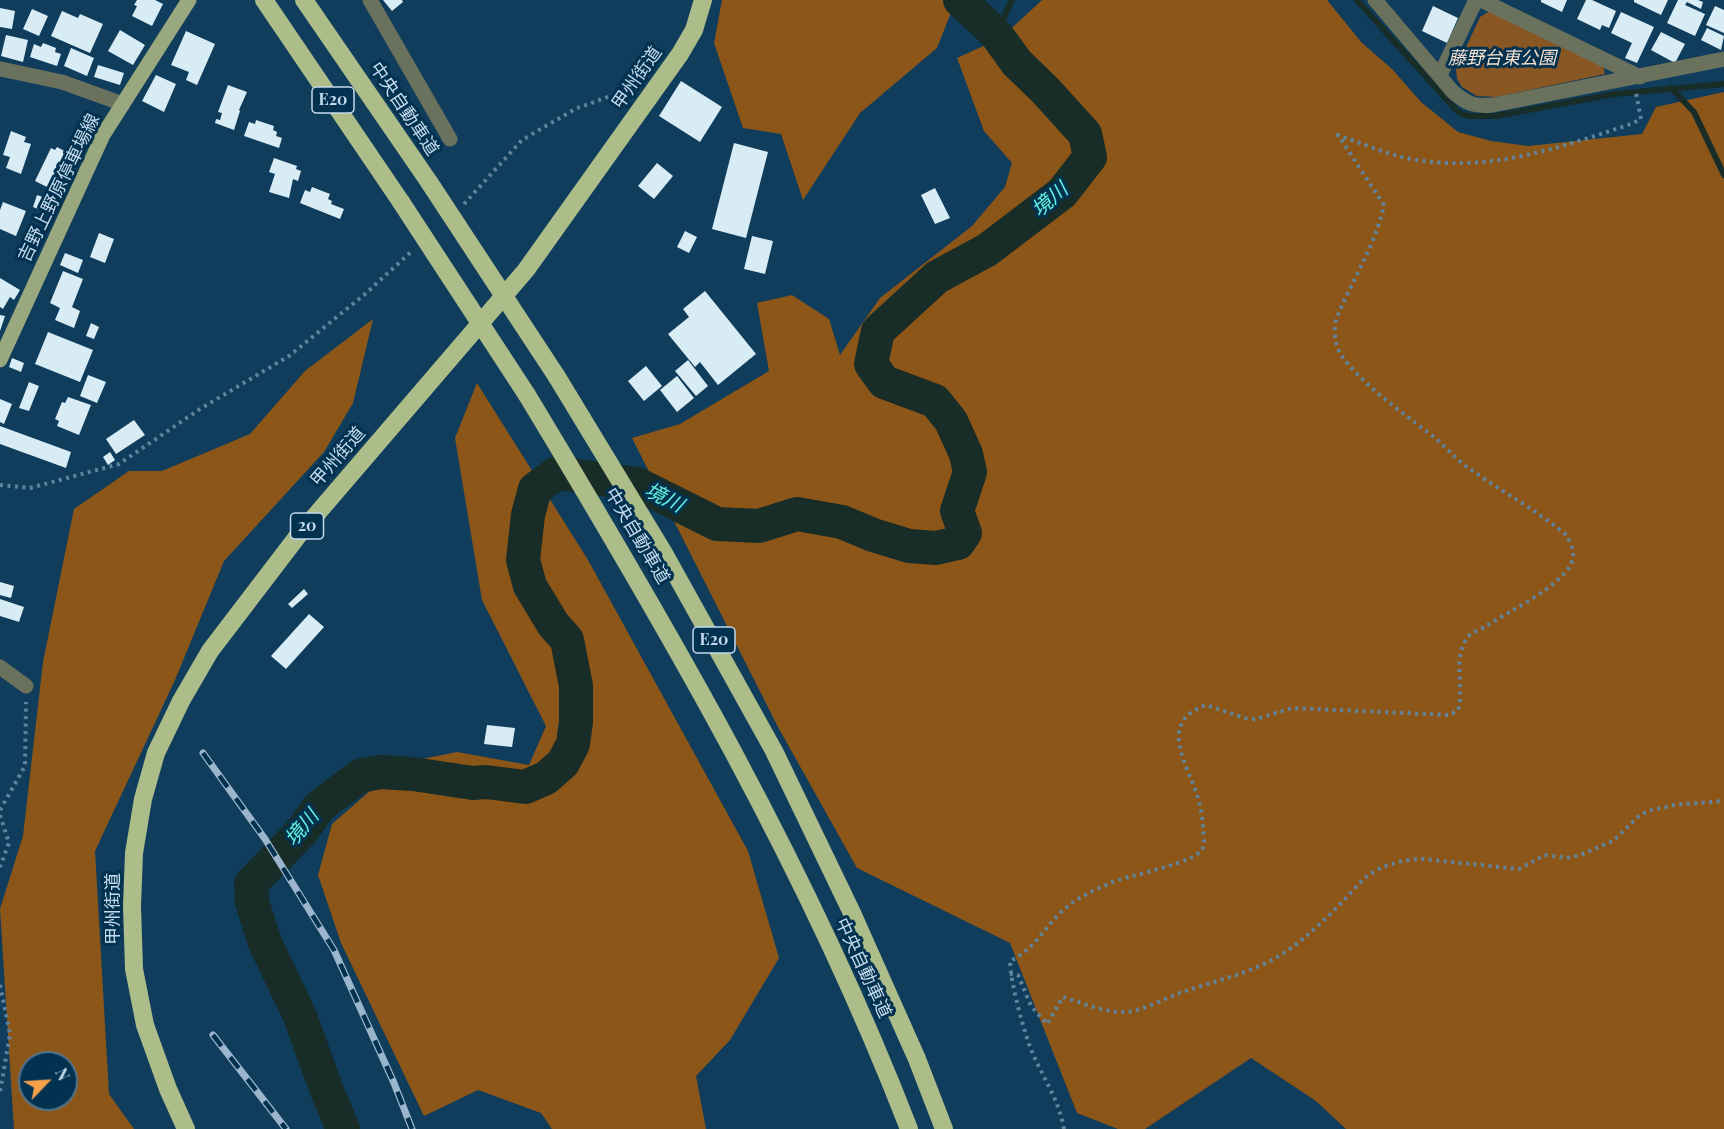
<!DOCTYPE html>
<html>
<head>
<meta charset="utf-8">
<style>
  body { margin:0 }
  #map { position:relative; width:1724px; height:1129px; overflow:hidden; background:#103d5b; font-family:"Playfair Display",serif }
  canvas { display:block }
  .north { position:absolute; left:18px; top:1051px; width:60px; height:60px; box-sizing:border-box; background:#033250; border:2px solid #50758f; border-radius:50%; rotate:65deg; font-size:16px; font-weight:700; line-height:24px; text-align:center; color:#c4daed }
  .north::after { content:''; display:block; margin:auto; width:21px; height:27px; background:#f7a149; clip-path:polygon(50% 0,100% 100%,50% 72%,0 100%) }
</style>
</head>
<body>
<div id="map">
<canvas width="1724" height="1129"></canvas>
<div class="north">N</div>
</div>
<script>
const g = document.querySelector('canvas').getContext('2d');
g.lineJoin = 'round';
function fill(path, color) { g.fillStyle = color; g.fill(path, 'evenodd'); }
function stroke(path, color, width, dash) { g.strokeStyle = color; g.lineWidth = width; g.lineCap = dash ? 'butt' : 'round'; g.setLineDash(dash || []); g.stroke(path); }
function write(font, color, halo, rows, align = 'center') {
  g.font = font + ' "Playfair Display","Noto Sans JP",serif'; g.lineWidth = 6; g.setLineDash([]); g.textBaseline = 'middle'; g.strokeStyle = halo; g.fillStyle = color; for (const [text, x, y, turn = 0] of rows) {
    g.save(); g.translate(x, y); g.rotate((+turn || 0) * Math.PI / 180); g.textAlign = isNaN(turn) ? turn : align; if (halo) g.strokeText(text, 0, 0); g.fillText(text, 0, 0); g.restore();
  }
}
fill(new Path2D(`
  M1490 11 1603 65 1605 74 1496 97 1477 96 1462 87 1457 79 1456 69 1480 17Z`), '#895724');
fill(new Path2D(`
  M722 0H956L937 48 860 113 803 200 781 134 743 128 714 43Z
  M1042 0H1327L1362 43 1392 69 1421 102 1458 132 1491 141 1528 146 1642 134 1656 107 1724 92V1129H1346L1316 1101 1251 1058 1145 1129H1118L1077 1113 1010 943 857 868 778 727 632 438 680 424 769 371 757 303 792 295 829 319 840 355 880 298 972 226 1005 187 1012 163 984 131 957 58 1001 38Z
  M373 319 353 403 324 452 224 561 175 680 95 851 109 1094 134 1129H14L0 909 23 836 43 662 74 509 129 471H162L250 434 305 371ZM30 1063H66V1099H30Z
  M477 383 588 560 748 851 779 958 730 1040 696 1076 706 1129H552L541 1113 478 1090 424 1116 341 943 318 875 332 824 402 763 457 752 529 765 546 726 482 600 455 438Z`), '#8d5619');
stroke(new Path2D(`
  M1357 0 1456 110 1462 114 1469 116H1496L1614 94 1724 84
  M996 34 1012 0
  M1671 88 1694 112 1724 175`), '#182c28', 6);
stroke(new Path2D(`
  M343 1129 327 1091 299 1014 265 943 252 902 251 884 302 831 320 806 360 776 380 772 413 774 473 783 486 782 525 787 546 778 563 763 573 744 576 722V686L567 640 553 624 530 586 523 560 528 515 535 489 557 473 637 484 717 524 759 526 797 514 842 522 873 535 909 546 936 548 958 543 965 533 957 511 970 472 966 454 951 421 935 401 884 382 871 364 878 331 937 277 987 250 1062 193 1090 157 1085 134 1045 90 1017 63 996 34 960 0`), '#182c28', 34);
fill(new Path2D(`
  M137 0H155L163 4 152 26 132 16 137 6 134 5Z
  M383 0H402L403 2 392 11Z
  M1541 0H1567L1562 12 1541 2Z
  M1586 0H1592L1616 11 1609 28 1602 25 1600 30 1577 19Z
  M1634 0H1668L1661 15 1634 2Z
  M1678 0H1698L1703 2 1701 9 1687 2 1685 5 1705 14 1695 36 1667 23Z
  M1433 6 1458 18 1447 43 1422 31Z
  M1715 6 1724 10V33L1706 25Z
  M0 8 15 11 12 29 0 27Z
  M32 9 48 16 39 36 23 29Z
  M62 11 78 18 80 14 103 24 90 53 51 36Z
  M1621 12 1654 27 1637 63 1625 58 1632 43 1611 33Z
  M1707 28 1724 36 1721 50 1701 40Z
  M120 30 145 45 133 65 108 51Z
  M186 31 215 44 197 85 186 80 189 72 171 65Z
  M1661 32 1685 44 1675 63 1651 50Z
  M6 35 28 40 23 62 1 56Z
  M43 43 56 48 55 52 61 54 57 66 30 57 34 44 41 47Z
  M71 48 94 58 87 76 64 66Z
  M98 65 124 73 120 85 94 77Z
  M156 75 176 84 164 112 142 101Z
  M681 81 722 107 700 142 659 116Z
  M228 85 247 92 239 110 240 111 234 130 215 123 216 119 220 120 222 113 218 112Z
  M256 120 274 126 273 130 277 132 276 136 282 138 279 148 244 136 249 122 255 124Z
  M11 131 26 137 24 142 31 144 21 174 6 168 10 157 3 155Z
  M734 143 768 152 746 238 712 229Z
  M57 147 74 156 61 178 56 176 51 189 35 181 51 148 55 150Z
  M274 158 297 166 296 169 301 171 298 181 293 179 289 198 269 192 275 174 269 172Z
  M657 163 673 176 654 199 638 186Z
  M312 187 330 194 328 199 332 201 331 204 344 209 340 219 300 203 305 190 310 192Z
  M935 188 950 218 935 224 921 195Z
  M37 195 59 203 54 215 33 207Z
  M3 202 26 211 16 236 0 229V210Z
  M685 231 697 237 689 253 677 247Z
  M99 233 114 239 105 263 90 257Z
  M752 236 773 241 765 274 744 269Z
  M65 253 83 260 78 273 60 265Z
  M63 271 83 279 72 307 80 311 74 328 55 320 60 308 50 303Z
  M0 278 20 290 14 300 10 297 3 309 0 307Z
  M705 291 756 354 718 385 700 362 695 367 668 334 689 317 683 309Z
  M0 315 5 316 0 331Z
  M91 323 99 327 94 339 86 336Z
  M48 332 93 350 80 382 35 364Z
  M12 358 24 363 21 372 9 367Z
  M688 360 708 386 696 396 675 371Z
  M646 366 662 386 644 401 628 381Z
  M88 375 106 382 97 403 80 396Z
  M677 376 694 398 677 412 660 390Z
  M29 382 39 386 29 411 19 408Z
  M68 397 91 405 79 435 57 426 59 421 55 419 62 402 65 403Z
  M0 399 12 404 4 424 0 422Z
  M134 420 145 435 116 454 106 439Z
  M0 426 71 452 66 468 0 444Z
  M110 452 115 460 108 465 103 457Z
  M0 582 14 586 11 598 0 595Z
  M304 589 308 594 292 608 288 604Z
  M0 599 24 607 19 622 0 616Z
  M309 614 324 627 286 669 271 656Z
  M487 725 515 728 512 747 484 744Z`), '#d7ecf5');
stroke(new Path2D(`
  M464 204 522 140 575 109 635 87
  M0 485 30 488 119 464 200 409 289 356 365 294 412 251
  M0 810 25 766 26 702
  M0 815 9 843 0 867
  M1010 974 1018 975 1031 1006 1047 1024 1063 997C1083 1003 1105 1013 1125 1012 1143 1011 1161 1000 1177 994 1215 980 1257 973 1291 948 1310 934 1328 917 1345 899 1352 892 1359 883 1367 876 1382 865 1404 859 1423 859L1519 869 1545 855 1567 858 1580 855 1613 841 1639 816 1648 811 1674 805 1724 801
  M0 985 10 1034 0 1092
  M1064 1129C1059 1099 1041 1075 1030 1047 1022 1024 1011 985 1010 961 1034 950 1044 928 1062 911 1076 898 1093 891 1110 883 1127 875 1196 864 1203 848 1205 843 1204 835 1203 830 1203 819 1201 808 1198 798 1188 764 1156 723 1206 705L1248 719H1256L1292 708 1450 715 1458 710C1465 686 1452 661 1467 638 1470 633 1480 630 1486 626 1507 613 1561 586 1571 564 1576 553 1571 543 1565 534 1535 509 1499 490 1467 467 1452 456 1441 441 1426 431 1401 412 1362 383 1344 359 1335 347 1333 334 1336 320 1351 281 1375 247 1384 205L1338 135C1364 144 1390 156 1417 160 1491 172 1562 147 1631 124L1641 119 1636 93`), '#61849d', 4, [3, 4.5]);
stroke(new Path2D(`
  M370 0 450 139
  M1375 0 1453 92C1467 104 1475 107 1493 105L1724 59
  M1481 0 1640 77
  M1 69 62 82 123 104
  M1440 75 1476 0
  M0 667 26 686`), '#6a715d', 15);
stroke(new Path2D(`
  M0 360 103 135 189 0`), '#99a87e', 15);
stroke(new Path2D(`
  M264 0 401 202
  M304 0 429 182
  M557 377 665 555 774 751 852 913 917 1059 944 1129
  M527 395C670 632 809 870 909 1129
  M186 1129 168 1089 145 1025 134 969 132 906 134 853 143 799 156 753 181 701 210 651 297 537 526 270 680 54 694 30 703 0`), '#acbd8a', 18);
const rail = new Path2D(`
  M203 753 265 839 334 950 394 1083 412 1129
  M213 1035 286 1129`);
stroke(rail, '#9bb6cc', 7);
stroke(rail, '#033250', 4.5, [14]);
stroke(new Path2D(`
  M429 182 557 377
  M401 202 527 395`), '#acbd8a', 18);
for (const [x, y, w] of [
  [333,100,42],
  [307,526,33],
  [714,640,42]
]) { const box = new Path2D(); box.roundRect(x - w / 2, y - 13, w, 26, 4.5); g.fillStyle = '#033250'; g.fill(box); stroke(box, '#c4daed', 1.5); }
write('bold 16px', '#c4daed', null, [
  ["E20",333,100],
  ["20",307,526],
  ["E20",714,640]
]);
write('italic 18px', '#f2dfce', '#033250', [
  ["藤野台東公園",1502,58]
]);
write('18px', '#c4daed', '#033250', [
  ["甲州街道",637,78,-55],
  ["中央自動車道",404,109,56],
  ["吉野上野原停車場線",59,188,-64],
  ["甲州街道",338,457,-49],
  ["中央自動車道",637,536,59],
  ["甲州街道",113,909,-90],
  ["中央自動車道",863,968,65]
]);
write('italic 20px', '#64f3e0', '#033250', [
  ["境川",1050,200,-41],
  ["境川",664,498,27],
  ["境川",302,828,-50]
]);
</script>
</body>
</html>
